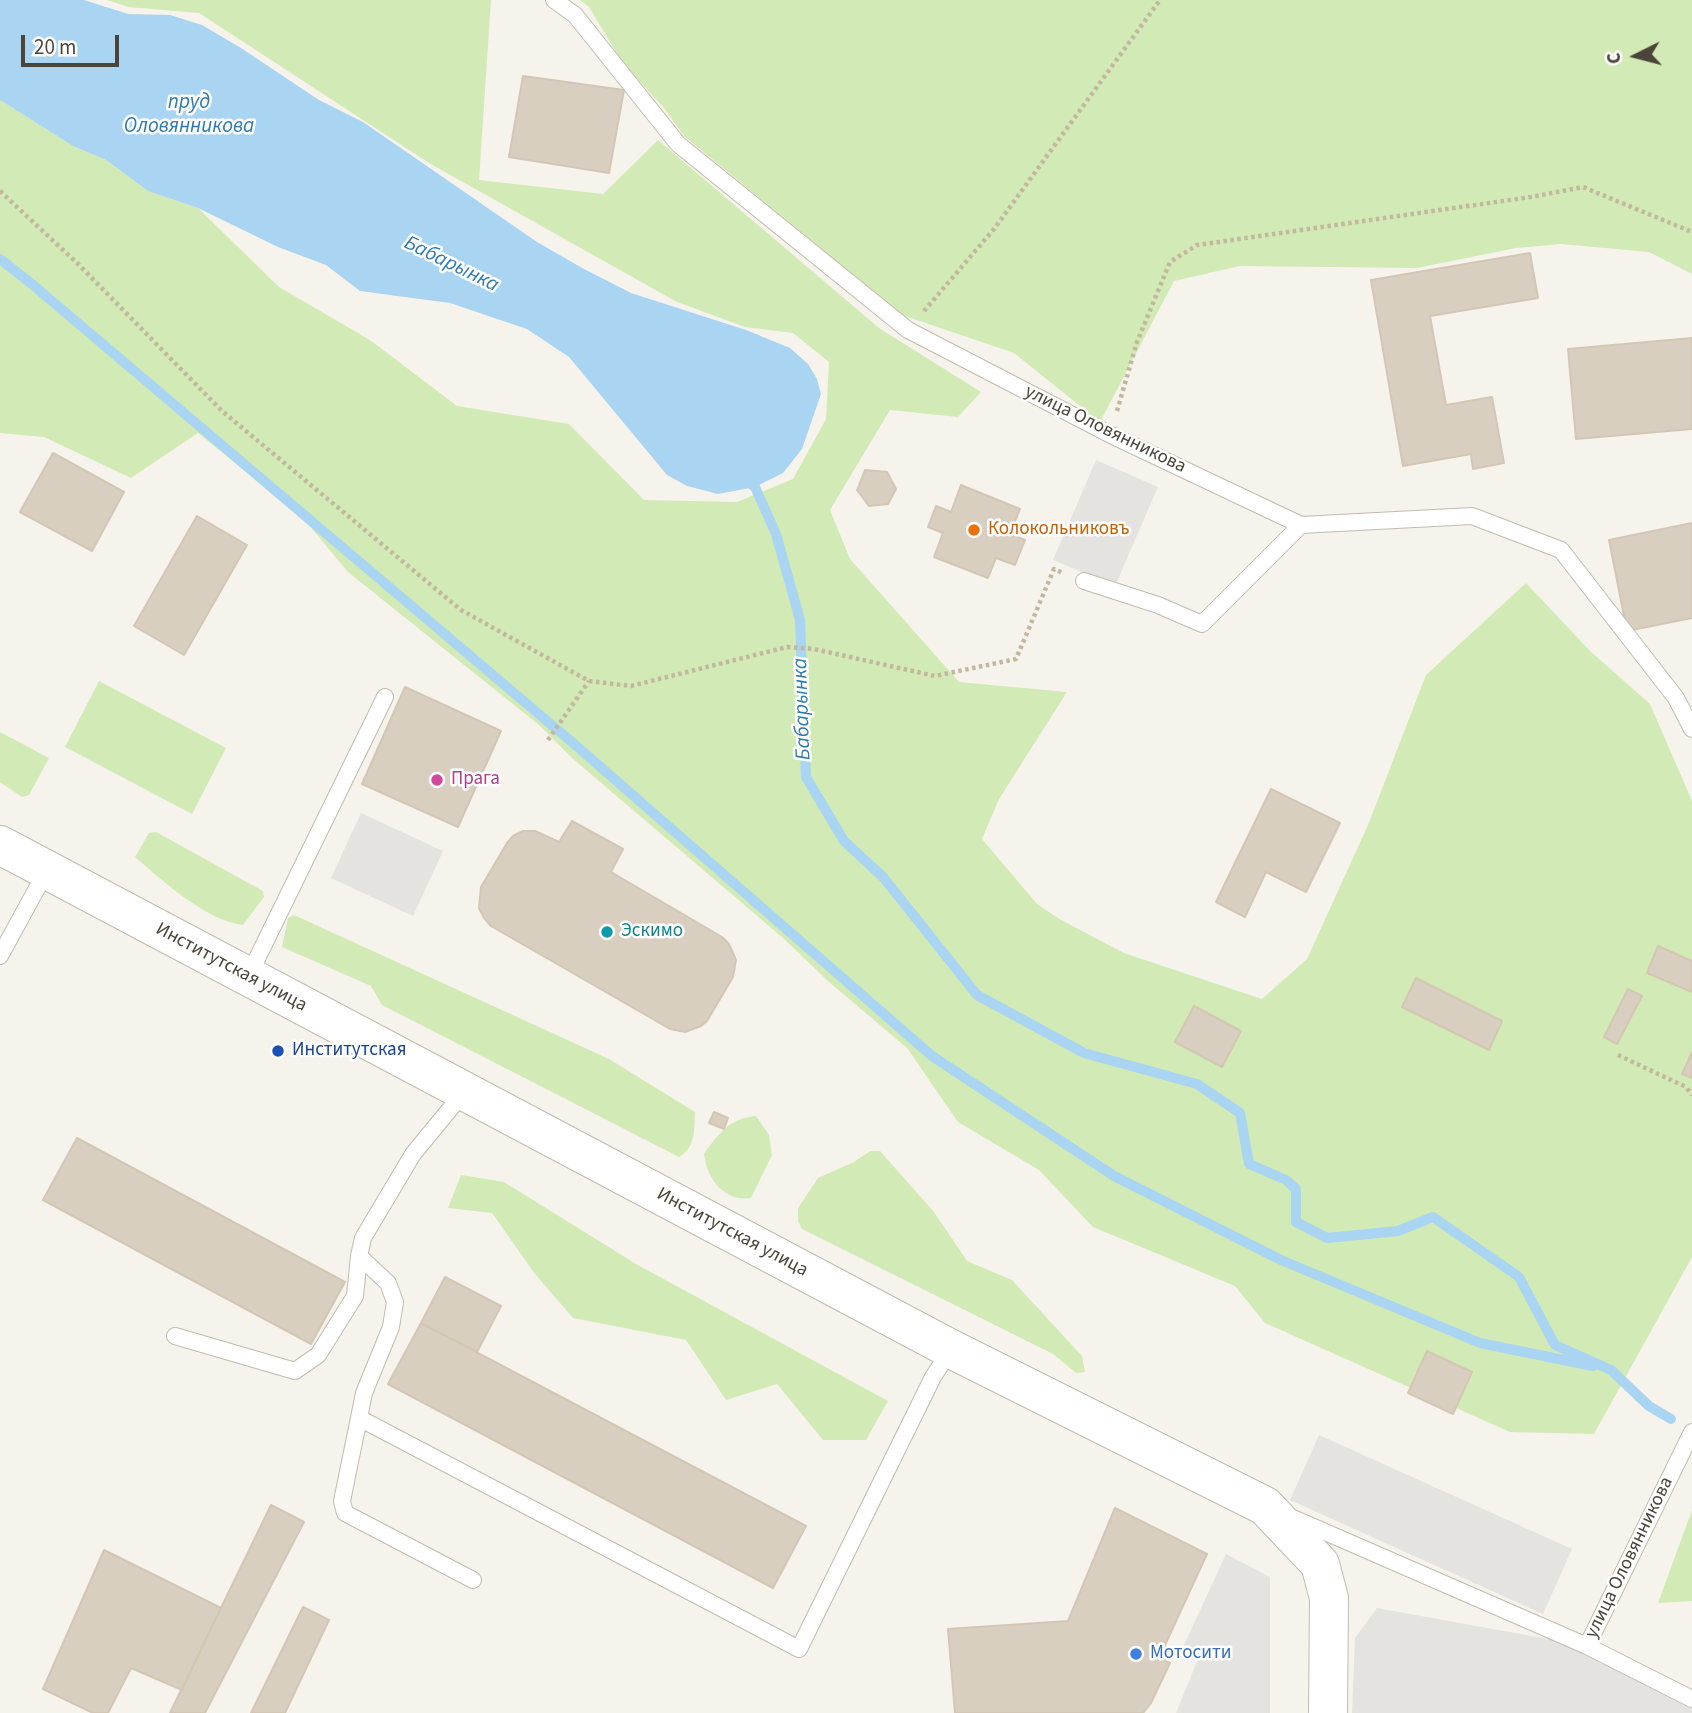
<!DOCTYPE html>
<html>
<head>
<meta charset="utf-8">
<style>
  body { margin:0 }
  #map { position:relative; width:1692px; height:1713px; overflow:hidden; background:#f6f3ec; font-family:"Source Sans 3",sans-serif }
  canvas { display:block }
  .north { position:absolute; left:1601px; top:21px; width:70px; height:70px; -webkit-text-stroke:5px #fff; paint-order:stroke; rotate:264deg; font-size:19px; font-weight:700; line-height:28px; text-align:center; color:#4b4439 }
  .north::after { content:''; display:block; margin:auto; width:24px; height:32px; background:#4b4439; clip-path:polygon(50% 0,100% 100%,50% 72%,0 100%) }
  .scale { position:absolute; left:21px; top:35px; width:98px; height:32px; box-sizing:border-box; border:4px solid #4b4439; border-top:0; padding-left:9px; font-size:21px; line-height:24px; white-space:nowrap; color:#4b4439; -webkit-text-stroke:5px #fff; paint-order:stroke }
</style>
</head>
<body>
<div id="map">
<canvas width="1692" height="1713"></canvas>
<div class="north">С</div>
<div class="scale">20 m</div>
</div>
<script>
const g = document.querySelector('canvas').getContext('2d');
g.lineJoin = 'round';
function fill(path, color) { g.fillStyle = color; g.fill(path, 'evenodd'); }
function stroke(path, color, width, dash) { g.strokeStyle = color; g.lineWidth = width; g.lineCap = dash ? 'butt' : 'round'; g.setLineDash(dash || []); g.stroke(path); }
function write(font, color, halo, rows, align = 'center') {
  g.font = font + ' "Source Sans 3",sans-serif'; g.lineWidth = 5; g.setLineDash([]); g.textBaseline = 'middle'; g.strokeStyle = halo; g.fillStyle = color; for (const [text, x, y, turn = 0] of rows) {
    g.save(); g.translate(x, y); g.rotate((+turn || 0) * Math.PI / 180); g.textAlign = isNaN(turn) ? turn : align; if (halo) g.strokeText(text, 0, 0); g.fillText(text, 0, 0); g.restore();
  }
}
fill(new Path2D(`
  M107 0H491L479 180 603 194 658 140 879 328 981 392 958 417 890 410 830 510 850 559 959 682 1067 692 999 799 982 839 1037 904 1061 920 1124 953 1262 999 1307 959 1368 825 1426 675 1526 583 1590 651 1650 704 1692 801V1257L1594 1434 1510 1432 1265 1323 1235 1286 1093 1227 1039 1170 958 1122 907 1048 829 982 783 938 572 758 539 725 348 572 302 517 198 433 131 478 44 437 0 433V100L73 146 106 160 148 191 198 208 279 287 370 340 457 406 569 424 644 500 737 502 793 479 826 419 829 362 793 333 745 327 677 302 429 163 199 13 128 7Z
  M580 0H1692V274L1649 252 1561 244 1516 248 1417 268 1240 266 1174 281 1100 422 1014 353 902 315 684 136 664 108 622 62 589 7Z
  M99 681 226 748 192 814 65 747Z
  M0 732 49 758 29 795 22 797 0 782Z
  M156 832 263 891 264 897 243 925C206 921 162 880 135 857L149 833Z
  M294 915 609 1059 695 1112C694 1130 696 1147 679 1157L382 1005 371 986 282 947 288 918Z
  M756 1116 769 1135 772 1155 751 1198C724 1202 707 1179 704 1154 718 1134 730 1118 756 1116Z
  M870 1151H880L934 1212 967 1261 1012 1280 1082 1356 1085 1372 1076 1373 1053 1354 802 1229 798 1221V1208L818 1178 854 1162Z
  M461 1175 504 1182 636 1264 888 1401 866 1440H823L777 1384 726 1400 686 1340 573 1318 535 1274 492 1213 448 1208Z
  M1692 1510V1601L1658 1603Z`), '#d2eab5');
fill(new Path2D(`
  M1096 460 1158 487 1115 586 1053 560Z
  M361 813 443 851 413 916 331 878Z
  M1319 1435 1572 1549 1543 1614 1290 1500Z
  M1226 1554 1270 1577V1713H1176L1198 1659 1184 1645Z
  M1377 1608 1587 1646 1692 1699V1713H1352L1355 1638Z`), '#e5e3e0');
fill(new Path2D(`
  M0 0H84L128 14 170 15 202 25 241 48 319 100 363 122 537 242 584 269 631 293 746 330 790 348 808 364 817 379 821 394 802 449 783 473 755 487 718 494 687 486 667 475 569 357 527 329 450 303 360 291 326 265 278 247 198 208 148 191 106 160 73 146 0 100Z`), '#a9d4f2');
stroke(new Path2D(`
  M0 259 33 285 573 743 932 1056 1114 1176 1281 1260 1480 1343 1593 1366
  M746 480 755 487 776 534 800 620 806 777 844 841 883 877 977 995 1084 1053 1197 1084 1240 1113 1249 1164 1286 1180 1296 1189V1222L1327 1238 1398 1231 1433 1217 1519 1277 1555 1345 1611 1370 1649 1406 1671 1419`), '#a9d4f2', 10);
const building = new Path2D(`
  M523 76 624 90 609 173 509 157Z
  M1530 253 1538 298 1430 316 1446 405 1492 397 1504 463 1473 469 1471 454 1403 466 1371 280Z
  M1692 338V429L1576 439 1568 349Z
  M53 453 124 492 92 551 20 512Z
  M865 470 887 472 896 489 888 504 869 506 857 490Z
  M961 485 1020 509 1010 534 1025 540 1015 565 996 558 988 578 934 557 943 533 928 527 936 506 951 512Z
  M197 516 247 545 184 655 134 626Z
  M1692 523V618L1627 631 1609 540Z
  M405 687 501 731 458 827 362 784Z
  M1271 789 1340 823 1306 892 1266 872 1245 917 1216 902Z
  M572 821 623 849 611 872 722 937 729 944 736 960 733 977 707 1021 701 1026 685 1032 670 1029 491 926 484 918 479 908 481 887 507 843 513 836 523 831H535L559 842Z
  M1658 946 1692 961V992L1647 973Z
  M1416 978 1502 1021 1489 1050 1402 1007Z
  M1628 989 1642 996 1617 1044 1604 1037Z
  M1194 1006 1241 1031 1222 1067 1175 1042Z
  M1692 1052V1078L1682 1074Z
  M714 1112 728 1118 724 1129 709 1123Z
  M77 1138 345 1282 311 1344 43 1200Z
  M445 1277 501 1306 477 1352 421 1323Z
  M421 1323 806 1526 773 1588 388 1384Z
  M1427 1351 1472 1372 1453 1414 1408 1393Z
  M271 1505 304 1522 205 1713H170Z
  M1115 1508 1207 1554 1159 1658 1170 1663 1151 1703 1143 1713H955L948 1629 1068 1621Z
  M104 1550 221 1608 182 1690 131 1668 108 1713H93L43 1689Z
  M303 1607 329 1620 285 1713H251Z`);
fill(building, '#d8cfc1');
stroke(building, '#d3c7b4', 2);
const service = new Path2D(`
  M554 0 575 15 678 144 908 330 1111 435 1301 525 1472 516 1561 550 1676 698 1692 729
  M1084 581 1158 605 1202 624 1301 525
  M0 956 47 870
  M248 977 385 697
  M464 1092 413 1154 363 1238 359 1256 388 1283 395 1302 391 1327 364 1393 359 1418 799 1649 933 1377 951 1349
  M175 1336 295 1371 318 1355 355 1296 359 1256
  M359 1418 342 1501 345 1513 473 1580
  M1293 1518 1587 1646 1692 1699
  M1587 1646 1692 1432`);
const tertiary = new Path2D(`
  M0 845 951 1349 1265 1506 1320 1564 1329 1598 1328 1713`);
stroke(service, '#c2bbae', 18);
stroke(tertiary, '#c2bbae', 40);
stroke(new Path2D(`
  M0 191 78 264 222 411 461 610 589 681 631 686 787 647 814 649 935 676 1016 659 1054 569 1063 573
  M924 311 994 229 1160 0
  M1117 411 1137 342 1170 262 1197 245 1531 197 1583 187 1692 232
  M548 740 589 681
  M1618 1055 1686 1087 1692 1095`), '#c4b79f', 4.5, [3.5, 3.5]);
stroke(service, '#fff', 16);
stroke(tertiary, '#fff', 38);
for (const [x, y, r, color] of [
  [974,530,7,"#e8710a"],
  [437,780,7,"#d1479c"],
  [607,932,7,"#0f9aa8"],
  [278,1051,7,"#1a4fb4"],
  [1136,1654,7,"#3f7fe0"]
]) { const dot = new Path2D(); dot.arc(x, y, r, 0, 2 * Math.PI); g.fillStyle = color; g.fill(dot); stroke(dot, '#fff', 2.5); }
write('19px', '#4b4439', '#fff', [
  ["улица Оловянникова",1105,430,26],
  ["Институтская улица",231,968,28],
  ["Институтская улица",732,1233,28],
  ["улица Оловянникова",1630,1558,-64]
]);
write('19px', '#c56008', '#fff', [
  ["Колокольниковъ",988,530]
], 'left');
write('19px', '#b23c85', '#fff', [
  ["Прага",451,780]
], 'left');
write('19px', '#0d838f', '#fff', [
  ["Эскимо",621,932]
], 'left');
write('19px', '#164399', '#fff', [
  ["Институтская",292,1051]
], 'left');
write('19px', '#366cbe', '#fff', [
  ["Мотосити",1150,1654]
], 'left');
write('italic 21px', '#2e7ab2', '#fff', [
  ["пруд",189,103],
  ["Оловянникова",189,127],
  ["Бабарынка",451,265,26],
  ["Бабарынка",803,709,-92]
]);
</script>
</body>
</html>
